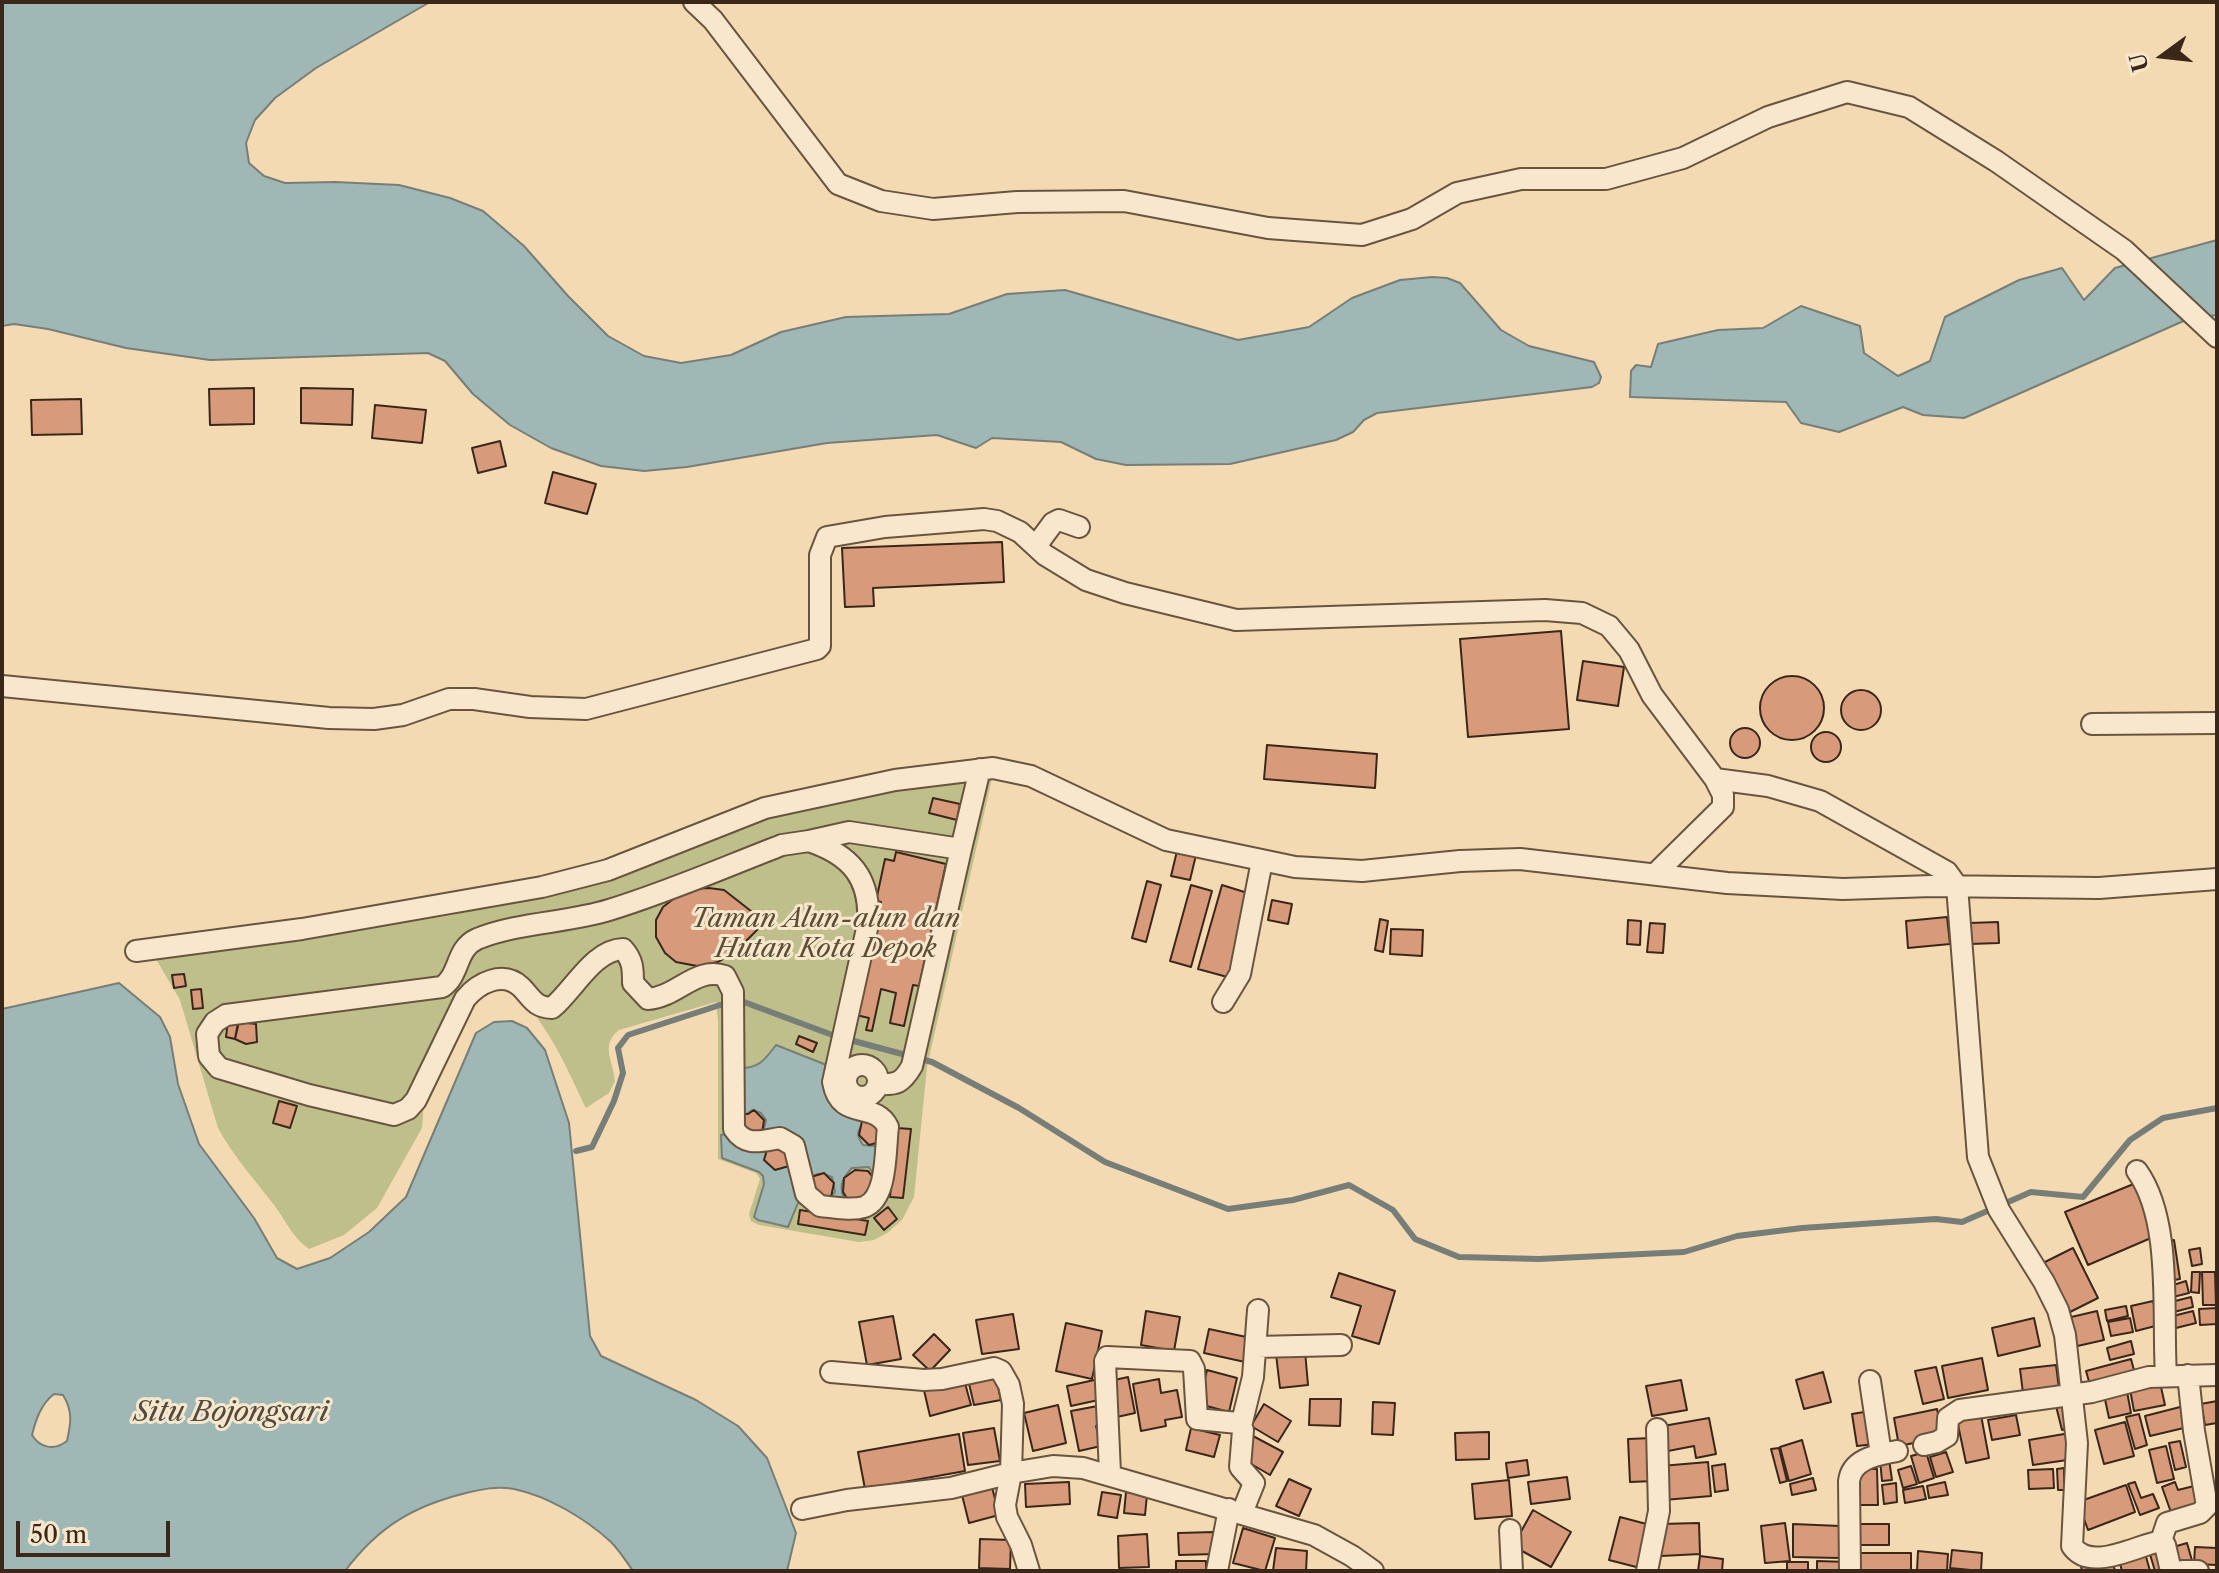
<!DOCTYPE html>
<html>
<head>
<meta charset="utf-8">
<style>
  body { margin:0 }
  #map { position:relative; width:2219px; height:1573px; overflow:hidden; background:#f4dab2; font-family:"Libre Caslon Text",serif }
  canvas { display:block }
  .frame { position:absolute; inset:0; border:4px solid #3b2719; pointer-events:none }
  .north { position:absolute; left:2123px; top:16px; width:80px; height:80px; -webkit-text-stroke:6px #f8e7cd; paint-order:stroke; rotate:255deg; font-size:22px; font-weight:700; line-height:32px; text-align:center; color:#3b2719 }
  .north::after { content:''; display:block; margin:auto; width:28px; height:36px; background:#3b2719; clip-path:polygon(50% 0,100% 100%,50% 72%,0 100%) }
  .scale { position:absolute; left:16px; top:1521px; width:154px; height:36px; box-sizing:border-box; border:4px solid #3b2719; border-top:0; padding-left:10px; font-size:24px; line-height:28px; white-space:nowrap; color:#3b2719; -webkit-text-stroke:6px #f8e7cd; paint-order:stroke }
</style>
</head>
<body>
<div id="map">
<canvas width="2219" height="1573"></canvas>
<div class="frame"></div>
<div class="north">U</div>
<div class="scale">50 m</div>
</div>
<script>
const g = document.querySelector('canvas').getContext('2d');
g.lineJoin = 'round';
function fill(path, color) { g.fillStyle = color; g.fill(path, 'evenodd'); }
function stroke(path, color, width, dash) { g.strokeStyle = color; g.lineWidth = width; g.lineCap = dash ? 'butt' : 'round'; g.setLineDash(dash || []); g.stroke(path); }
function write(font, color, halo, rows, align = 'center') {
  g.font = font + ' "Libre Caslon Text",serif'; g.lineWidth = 6; g.setLineDash([]); g.textBaseline = 'middle'; g.strokeStyle = halo; g.fillStyle = color; for (const [text, x, y, turn = 0] of rows) {
    g.save(); g.translate(x, y); g.rotate((+turn || 0) * Math.PI / 180); g.textAlign = isNaN(turn) ? turn : align; if (halo) g.strokeText(text, 0, 0); g.fillText(text, 0, 0); g.restore();
  }
}
fill(new Path2D(`
  M993 774 927 1067 914 1197 902 1220 887 1233 874 1240 859 1242 759 1225 751 1221 749 1214 760 1179 756 1173 718 1159V1021L716 1002 619 1030C600 1045 613 1061 615 1081L609 1093 586 1108C568 1071 538 997 497 986L474 999 424 1101 422 1128 377 1208 344 1235 309 1249C293 1238 286 1221 274 1205 255 1180 233 1156 218 1128L180 1000 156 959 448 916 619 879 698 841 769 815 868 789Z`), '#bebf8a');
const water = new Path2D(`
  M2 2H430L316 68 275 98 255 120 246 143 249 163 264 176 285 183 335 182 399 185 450 198 483 211 524 246 568 296 608 336 644 356 681 363 731 355 781 332 846 317 949 314 1007 294 1065 290 1238 340 1309 327 1352 298 1400 280 1432 277 1447 278 1460 283 1501 330 1529 346 1594 362 1601 377 1599 383 1592 387 1377 413 1364 420 1353 432 1336 440 1230 464 1126 465 1096 459 1061 442 992 438 976 448 937 435 827 443 687 467 644 471 601 466 551 448 510 425 473 394 445 361 428 353 210 360 126 348 48 329 14 324 2 326Z
  M2217 240V315L2188 319 1964 418 1923 415 1903 407 1839 432 1801 423 1786 402 1630 397 1631 371 1636 365 1651 367 1658 344 1718 330 1763 328 1801 306 1860 326 1864 353 1898 376 1930 361 1945 317 2019 280 2062 268 2084 300 2115 268Z
  M119 983 160 1017 170 1037 178 1084 199 1144 254 1218 277 1258 297 1269 330 1258 369 1232 406 1197 476 1033 494 1022 512 1021 527 1028 545 1050 569 1123 590 1336 601 1356 696 1400 738 1426 767 1458 796 1533 787 1571H633C626 1561 619 1550 611 1542 586 1519 548 1496 514 1489 497 1486 482 1489 466 1493 413 1506 378 1527 345 1571H2V1009ZM54 1394 63 1395C73 1411 71 1423 67 1441 54 1451 40 1448 32 1435 36 1419 41 1404 54 1394Z
  M776 1045 829 1066C818 1101 832 1112 864 1122 857 1131 856 1135 863 1145L875 1146 881 1139 877 1180 869 1167 852 1168C841 1179 838 1188 846 1202L827 1200 835 1192 832 1177C829 1176 822 1173 818 1174 807 1176 793 1216 788 1227L758 1220 754 1217 764 1184 763 1176 759 1172 722 1158 721 1135 728 1133 759 1149 766 1120 761 1113 752 1110 741 1118 739 1068C758 1069 765 1060 776 1045Z`);
fill(water, '#9fb8b6');
stroke(water, '#777e77', 2);
stroke(new Path2D(`
  M576 1151 592 1147 614 1101 623 1073 618 1048 628 1035 720 1005 744 1002 835 1036 932 1062 1019 1108 1105 1162 1228 1209 1293 1200 1349 1185 1393 1210 1415 1239 1459 1257 1539 1259 1684 1252 1737 1236 1802 1228 1936 1219 1962 1222 2031 1192 2083 1197 2130 1140 2163 1118 2217 1108`), '#777e77', 6);
const building = new Path2D(`
  M254 388V424L210 425 209 389Z
  M301 388 353 389 352 425 301 423Z
  M81 399 82 434 32 435 31 400Z
  M375 405 426 410 422 443 372 438Z
  M500 441 506 466 478 473 472 448Z
  M553 472 596 484 587 514 545 503Z
  M1002 542 1004 582 873 588 874 606 845 607 842 548Z
  M1561 631 1569 729 1468 737 1460 639Z
  M1583 661 1624 667 1618 706 1577 700Z
  M1760 708a32 32 0 1 1 64 0a32 32 0 1 1-64 0Z
  M1841 710a20 20 0 1 1 40 0a20 20 0 1 1-40 0Z
  M1730 743a15 15 0 1 1 30 0a15 15 0 1 1-30 0Z
  M1811 747a15 15 0 1 1 30 0a15 15 0 1 1-30 0Z
  M1267 745 1377 754 1375 788 1264 779Z
  M933 798 960 804 957 820 929 813Z
  M1177 851 1196 855 1190 880 1171 876Z
  M896 852 946 864 919 986 913 985 904 1026 890 1023 896 993 881 989 872 1031 866 1030 869 1018 856 1015 881 902 876 901 885 859 894 861Z
  M1147 881 1161 885 1146 942 1132 938Z
  M1191 885 1212 891 1191 967 1170 961Z
  M1222 885 1254 895 1231 978 1198 969Z
  M709 888 724 890 765 922 734 953 718 962 697 966 676 962 665 953 656 937V920L663 907 676 897 692 889Z
  M1272 900 1292 904 1288 924 1268 920Z
  M1947 917 1950 944 1908 948 1906 921Z
  M1380 919 1388 921 1383 952 1375 950Z
  M1628 920 1641 921 1640 945 1627 944Z
  M1998 922 1999 943 1970 944 1969 923Z
  M1650 923 1665 924 1663 953 1647 952Z
  M1391 929 1423 930 1422 956 1390 954Z
  M184 974 186 986 174 988 172 975Z
  M201 989 203 1008 193 1009 191 990Z
  M228 1021 238 1023 235 1039 226 1037Z
  M239 1022 256 1024 257 1042 246 1044 235 1039Z
  M799 1036 817 1043 813 1052 796 1044Z
  M279 1101 297 1106 290 1128 273 1123Z
  M754 1110 764 1120 762 1134 738 1129 741 1114H748Z
  M870 1120 883 1133V1141L869 1145 859 1135 862 1121Z
  M897 1128 911 1129 903 1198 890 1197Z
  M768 1146 785 1148 789 1166 775 1170 764 1160Z
  M855 1170 868 1171 877 1182 875 1196 850 1203 843 1192 844 1178Z
  M824 1173 834 1183 831 1197 825 1198 807 1191 811 1177Z
  M2136 1183 2158 1235 2088 1265 2065 1212Z
  M888 1207 897 1219 884 1230 874 1218Z
  M800 1210 868 1221 865 1235 798 1224Z
  M2174 1240 2180 1279 2169 1281 2163 1241Z
  M2073 1248 2098 1298 2064 1315 2039 1265Z
  M2200 1248 2202 1264 2192 1266 2189 1250Z
  M2192 1272H2200L2199 1293 2191 1292Z
  M2202 1272H2215L2216 1305H2203Z
  M1339 1273 1395 1291 1379 1344 1352 1336 1361 1306 1331 1297Z
  M2186 1281 2189 1293 2173 1297 2170 1286Z
  M2191 1297 2193 1307 2174 1312 2171 1302Z
  M2153 1301 2159 1325 2136 1331 2131 1306Z
  M2126 1306 2128 1316 2107 1321 2105 1310Z
  M2217 1308V1324L2200 1325 2199 1309Z
  M1146 1311 1180 1317 1174 1351 1141 1345Z
  M2097 1311 2104 1340 2073 1347 2067 1318Z
  M2193 1311 2196 1323 2172 1329 2169 1317Z
  M1013 1314 1019 1349 982 1354 976 1320Z
  M893 1316 901 1359 867 1365 859 1322Z
  M2034 1318 2040 1346 1998 1356 1992 1328Z
  M2130 1318 2133 1332 2111 1336 2108 1322Z
  M1066 1323 1102 1331 1092 1379 1056 1371Z
  M1209 1329 1251 1338 1245 1362 1204 1353Z
  M934 1334 950 1350 930 1371 913 1355Z
  M2131 1341 2134 1354 2110 1360 2107 1348Z
  M1305 1351 1308 1385 1280 1388 1276 1354Z
  M1982 1358 1988 1390 1948 1398 1942 1366Z
  M2131 1359 2135 1374 2090 1385 2086 1371Z
  M2056 1365 2059 1389 2023 1393 2020 1369Z
  M1936 1367 1944 1399 1923 1404 1915 1371Z
  M994 1369 1001 1400 974 1405 967 1375Z
  M1207 1370 1237 1378 1229 1412 1199 1404Z
  M1823 1372 1831 1402 1804 1409 1796 1380Z
  M963 1376 971 1405 930 1416 923 1386Z
  M1128 1377 1135 1413 1117 1417 1110 1381Z
  M2159 1378 2165 1405 2134 1411 2129 1384Z
  M1099 1379 1103 1399 1071 1406 1067 1386Z
  M1159 1379 1161 1393 1177 1390 1182 1417 1165 1420 1166 1426 1141 1431 1133 1384Z
  M1681 1380 1687 1410 1652 1416 1646 1386Z
  M2126 1386 2131 1413 2109 1418 2103 1390Z
  M1310 1399H1341L1340 1426 1309 1425Z
  M2217 1401V1423L2205 1425 2201 1404Z
  M1373 1402 1395 1403 1393 1435 1372 1434Z
  M1264 1404 1291 1421 1278 1442 1251 1426Z
  M2067 1404 2073 1427 2062 1430 2056 1406Z
  M1058 1405 1066 1443 1033 1451 1024 1413Z
  M1103 1405 1107 1424 1096 1426 1101 1446 1079 1451 1071 1411Z
  M2184 1406 2188 1427 2150 1436 2145 1416Z
  M1937 1409 1943 1437 1899 1446 1894 1418Z
  M1870 1411 1875 1444 1857 1446 1852 1414Z
  M2139 1414 2147 1445 2135 1449 2126 1417Z
  M1981 1415 1989 1458 1966 1463 1957 1420Z
  M2016 1415 2020 1435 1992 1440 1988 1420Z
  M1709 1418 1716 1454 1696 1458 1694 1446 1668 1451 1663 1426Z
  M2125 1422 2134 1456 2104 1464 2095 1430Z
  M994 1428 1000 1461 968 1465 963 1433Z
  M1191 1428 1220 1435 1214 1457 1186 1450Z
  M1489 1432V1459L1456 1460 1455 1433Z
  M2070 1433 2074 1459 2033 1465 2029 1440Z
  M959 1434 965 1471 865 1489 858 1452Z
  M1253 1436 1283 1452 1270 1475 1241 1458Z
  M1652 1438 1654 1481 1630 1482 1628 1439Z
  M1802 1440 1811 1474 1789 1481 1780 1447Z
  M2180 1441 2186 1467 2175 1470 2169 1443Z
  M2166 1446 2174 1479 2157 1483 2149 1450Z
  M1779 1448 1787 1481 1780 1483 1771 1449Z
  M1926 1452 1934 1478 1919 1483 1911 1456Z
  M1946 1452 1953 1472 1936 1477 1930 1457Z
  M1889 1459 1892 1480 1882 1481 1880 1460Z
  M1527 1460 1529 1475 1508 1478 1506 1463Z
  M1708 1462 1711 1496 1664 1500 1661 1466Z
  M1725 1464 1728 1490 1715 1492 1712 1466Z
  M1911 1466 1917 1484 1903 1488 1898 1470Z
  M2064 1468V1490H2058L2057 1469Z
  M1858 1469H1877L1878 1505H1858Z
  M2053 1469 2054 1488 2029 1489 2028 1470Z
  M1567 1477 1570 1499 1531 1504 1528 1482Z
  M1813 1478 1816 1490 1792 1495 1790 1484Z
  M1289 1479 1311 1489 1299 1516 1276 1506Z
  M1509 1480 1512 1516 1475 1519 1472 1484Z
  M1069 1482 1070 1504 1026 1507 1025 1484Z
  M1945 1482 1948 1495 1929 1498 1927 1486Z
  M2135 1482 2141 1498 2153 1494 2159 1508 2140 1515 2128 1484Z
  M2175 1482 2178 1490 2198 1485 2205 1508 2173 1518 2162 1487Z
  M1896 1483 1897 1502 1884 1504 1882 1485Z
  M2126 1485 2135 1512 2088 1530 2078 1502Z
  M1923 1486 1926 1499 1905 1503 1903 1490Z
  M992 1487 999 1515 969 1523 962 1495Z
  M1102 1492 1121 1495 1117 1518 1098 1515Z
  M1126 1492 1147 1495 1145 1515 1124 1513Z
  M1533 1510 1571 1532 1551 1567 1513 1546Z
  M1620 1517 1654 1526 1644 1569 1609 1560Z
  M1699 1523 1700 1554 1661 1556 1660 1524Z
  M1785 1523 1790 1561 1765 1563 1761 1526Z
  M1793 1524 1840 1526 1839 1558 1793 1557Z
  M1860 1524H1889V1545H1859Z
  M1243 1528 1275 1538 1265 1571 1233 1563Z
  M1214 1532 1215 1554 1179 1555 1178 1533Z
  M1147 1534 1149 1567 1119 1568 1118 1536Z
  M980 1539 1011 1540 1010 1569 979 1568Z
  M2187 1543 2193 1564 2176 1568 2170 1548Z
  M2160 1547 2167 1571H2155L2149 1551Z
  M2195 1547 2217 1548V1565L2194 1564Z
  M1276 1548 1307 1551 1306 1571H1273Z
  M1952 1550 1982 1553 1981 1571 1950 1568Z
  M1918 1551 1948 1554 1947 1571H1917Z
  M1856 1553H1911V1571H1856Z
  M2145 1553 2150 1571H2122L2119 1560Z
  M1700 1556 1723 1559 1722 1571H1698Z
  M2112 1559 2115 1571H2082L2081 1566Z
  M1176 1561H1206V1571H1176Z
  M1817 1561 1848 1562V1571H1817Z
  M1787 1562H1808V1571H1787Z`);
fill(building, '#d79b7c');
stroke(building, '#3b2719', 2);
const minor = new Path2D(`
  M694 2 713 20 838 184 881 201 933 209 1017 202 1124 201 1268 228 1362 235 1412 219 1457 193 1521 179H1606L1683 158 1768 117 1847 92 1909 107 1996 161 2124 250 2217 337
  M1036 546 1053 523 1059 520 1079 527
  M2 686 329 718 374 719 403 715 449 699H474L530 707 586 709 817 649 820 646V555L827 537 885 527 984 519 997 521 1020 532 1045 555 1086 580 1125 593 1236 620 1545 610 1582 613 1609 626 1629 650 1652 695 1715 779 1723 795V807L1656 873
  M2092 724 2217 723
  M1715 779 1768 786 1820 801 1947 872 1957 886 1978 1157 1999 1210 2044 1282 2058 1310 2065 1335 2077 1443 2072 1546C2091 1573 2137 1545 2161 1541L2165 1545 2171 1571
  M809 841C851 855 871 878 868 924L833 1082C840 1122 875 1100 888 1127 885 1149 888 1199 864 1207 851 1211 833 1207 820 1206L806 1194 794 1146 780 1138C761 1141 746 1147 734 1129L733 992 725 976C696 966 677 997 648 999L633 983C633 969 633 960 623 949 593 950 574 990 552 1008 534 1007 532 998 521 987 503 970 478 983 465 999L416 1100 408 1109 394 1115 309 1095 219 1068 209 1056 207 1034 215 1022 226 1015 442 987C461 974 455 949 477 939 519 922 567 923 609 910 668 892 725 867 782 845Z
  M809 841 849 832 961 849 980 769
  M136 951 302 929 542 887 608 870 765 808 895 780 993 768 1031 776 1166 840 1295 867 1362 871 1460 861 1520 859 1727 883 1843 889 1932 886 2099 888 2217 879
  M1223 1002 1240 974 1262 861
  M846 1081a16 16 0 1 1 32 0a16 16 0 1 1-32 0Z
  M878 1084C897 1085 902 1083 912 1066L961 849
  M2137 1171C2173 1221 2162 1315 2166 1375
  M1256 1347 1341 1345
  M831 1372 924 1380 942 1379 994 1368 1001 1371 1009 1385 1013 1404 1011 1473 1005 1505 1007 1517 1021 1545 1029 1571
  M1870 1381 1881 1454
  M1241 1426 1253 1377 1258 1310
  M1924 1445 1937 1442 1947 1436 1948 1418 1960 1410 2092 1392 2149 1377 2217 1375
  M1110 1473 1105 1361 1107 1357 1190 1361 1194 1369 1197 1419 1238 1423 1243 1430 1240 1467 1254 1483 1242 1513
  M802 1509 847 1500 951 1488 1011 1473 1053 1466 1083 1468 1314 1535 1352 1556 1373 1571
  M1510 1530 1512 1571
  M2161 1541 2167 1523 2200 1513 2207 1506 2194 1431 2188 1375
  M1217 1571 1229 1509
  M1647 1571 1659 1511 1657 1429
  M1850 1571 1849 1481C1852 1458 1878 1455 1897 1451
  M2182 1571H2198`);
stroke(minor, '#69543f', 24);
stroke(minor, '#f8e7cd', 20);
write('italic 26px', '#5c4d35', '#f8e7cd', [
  ["Taman Alun-alun dan",826,919],
  ["Hutan Kota Depok",826,949]
]);
write('italic 28px', '#544b40', '#f8e7cd', [
  ["Situ Bojongsari",231,1413]
]);
</script>
</body>
</html>
